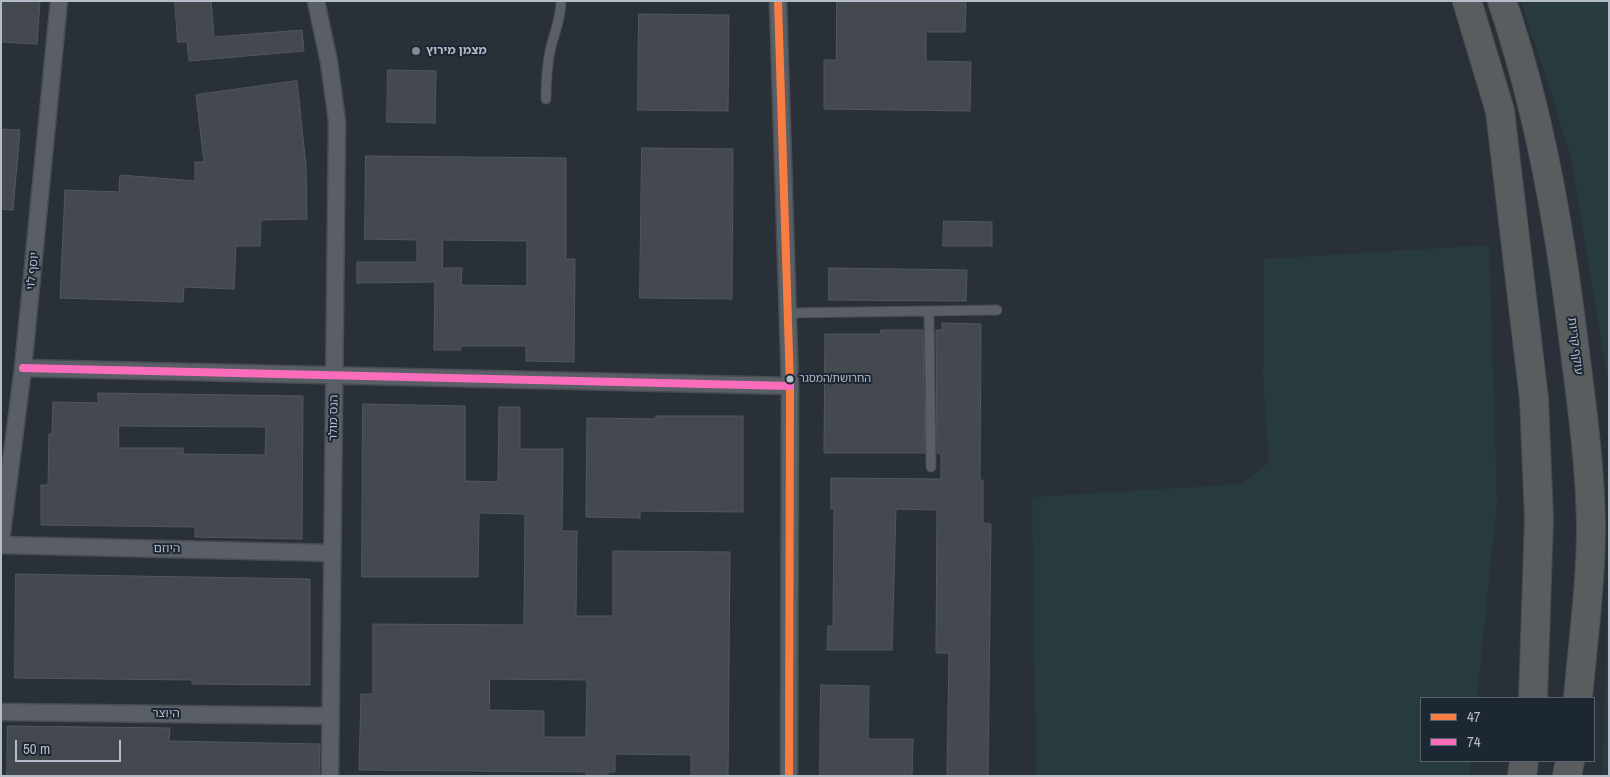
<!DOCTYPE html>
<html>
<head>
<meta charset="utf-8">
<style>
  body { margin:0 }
  #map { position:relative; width:1610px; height:777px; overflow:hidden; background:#2a3038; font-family:"Archivo Narrow",sans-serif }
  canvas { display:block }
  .frame { position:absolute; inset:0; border:2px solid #b4bcc9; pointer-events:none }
  .legend { position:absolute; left:1420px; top:697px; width:175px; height:65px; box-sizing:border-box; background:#1d2633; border:1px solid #59626f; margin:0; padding:6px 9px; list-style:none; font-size:15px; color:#b4bcc9 }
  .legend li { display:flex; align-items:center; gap:10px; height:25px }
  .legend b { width:25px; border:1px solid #59626f }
  .scale { position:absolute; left:15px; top:740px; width:106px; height:22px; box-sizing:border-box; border:2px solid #b4bcc9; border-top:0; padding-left:6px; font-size:15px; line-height:18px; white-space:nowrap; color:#b4bcc9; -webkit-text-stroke:4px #1d2633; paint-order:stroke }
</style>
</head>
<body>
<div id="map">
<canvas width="1610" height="777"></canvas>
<div class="frame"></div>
<ul class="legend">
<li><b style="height:6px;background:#f77d43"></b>47</li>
<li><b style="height:6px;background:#fb6dba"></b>74</li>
</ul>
<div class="scale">50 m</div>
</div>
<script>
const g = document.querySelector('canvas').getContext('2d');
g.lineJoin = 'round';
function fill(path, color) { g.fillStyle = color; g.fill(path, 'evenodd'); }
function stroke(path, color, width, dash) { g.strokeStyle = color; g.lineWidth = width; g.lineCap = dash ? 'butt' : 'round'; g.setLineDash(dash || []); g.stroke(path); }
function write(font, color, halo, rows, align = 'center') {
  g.font = font + ' "Archivo Narrow","Noto Sans Hebrew",sans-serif'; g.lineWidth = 4; g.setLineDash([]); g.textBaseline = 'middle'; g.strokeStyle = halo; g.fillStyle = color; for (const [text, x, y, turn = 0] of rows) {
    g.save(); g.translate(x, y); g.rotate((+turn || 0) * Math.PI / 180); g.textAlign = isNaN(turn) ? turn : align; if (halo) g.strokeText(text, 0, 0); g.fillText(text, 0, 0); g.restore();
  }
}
fill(new Path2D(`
  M1521 1H1609V389L1571 157Z
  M1489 245 1497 501 1477 698H1421V761H1470L1469 776H1036L1032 497 1242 484 1269 462 1263 377 1264 259Z
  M1609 466V776H1602L1607 643Z`), '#273a3e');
const building = new Path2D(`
  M1 1H40L37 44 1 42Z
  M175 1H211L214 37 302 30 304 51 189 61 187 42H178Z
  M837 1H966L965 32H926V61L971 62 970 111 824 109V60H836Z
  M639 14 729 15 728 111 638 110Z
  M388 70 436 71 435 123 387 122Z
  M297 81 306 166 307 219 261 220 260 246H236L234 289 184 287 183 302 60 298 65 190 119 192 120 175 195 181V162H204L196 95Z
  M1 129 20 130 13 210 1 209Z
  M642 148 733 149 732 299 640 298Z
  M366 156 566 158V259H575L574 362 526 361V346H461V350H434L435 282 357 283V262H417V240L365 239ZM443 240 527 241V286L461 285 462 268H443Z
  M944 221 992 222V246H943Z
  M829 268 967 270 966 301 829 300Z
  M942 323 981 324 980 480H983V523L991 524 988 776H947L949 653H936L937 510 896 509 892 650H827L828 626H833L834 509H831V478L941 479V453H937L936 330H942Z
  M881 330H923L925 453H824L825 334H880Z
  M98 393 303 396 302 539 195 537V527L41 525V485H48L49 434H52L53 402 98 403ZM119 426 266 427 265 455 183 454V448H119Z
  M363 404 465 406V481L498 482 499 407H520V449H563L562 531H577L576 616H613V551L730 552 728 776H691V755L615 754V772H608V776H586V772L359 770 361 694H373V624L524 625 525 514 479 513 478 577H362ZM490 679 587 680 586 737H544V711L490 710Z
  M656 416H743V512L640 511V518L586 517 587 418 656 419Z
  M16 574 310 579V685L192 684V680L15 678Z
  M821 685 869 686 868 739H913L912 776H820Z
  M8 726 170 728 169 741 320 744 319 776H7Z`);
fill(building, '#444950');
stroke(building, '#52575f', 1);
const service = new Path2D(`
  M546 99C546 83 547 67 550 51 554 33 561 20 561 1
  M929 311 931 467
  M787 313 997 310`);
const minor = new Path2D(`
  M316 1 329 62 337 121 330 776
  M778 1 790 386 789 776
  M23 368 790 386
  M1 540 23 368 59 1
  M1 545 332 553
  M1 712 330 716`);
const motorway = new Path2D(`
  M1467 1 1500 111 1534 399 1539 519 1533 698
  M1502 1C1539 110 1559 223 1573 337 1581 399 1590 462 1591 525 1591 583 1583 641 1578 698
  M1522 776 1524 761
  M1567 776 1570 761`);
stroke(service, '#484c53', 11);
stroke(minor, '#484c53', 19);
stroke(motorway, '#474c53', 30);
stroke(service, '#5a5e66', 9);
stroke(minor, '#5a5e66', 16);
stroke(motorway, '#5a5d60', 28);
stroke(new Path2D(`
  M778 1 790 386 789 776`), '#f77d43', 8);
stroke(new Path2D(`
  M23 368 790 386`), '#fb6dba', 8);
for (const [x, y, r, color] of [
  [416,51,5,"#848b96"],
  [790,379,4.5,"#b4bcc9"]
]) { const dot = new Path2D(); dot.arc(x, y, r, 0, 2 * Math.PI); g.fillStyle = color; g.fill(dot); stroke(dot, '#1d2633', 2); }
write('11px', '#b4bcc9', '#1d2633', [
  ["החרושת/המסגר",799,379]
], 'left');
write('bold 12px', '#b4bcc9', '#1d2633', [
  ["מצמן מירוץ",426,51]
], 'left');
write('12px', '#b4bcc9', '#1d2633', [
  ["יוסף לוי",33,271,-84],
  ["עוקף קריות",1575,346,83],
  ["הנס מולר",334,418,-89],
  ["היוזם",167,549,1],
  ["היוצר",166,714,1]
]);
</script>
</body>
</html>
